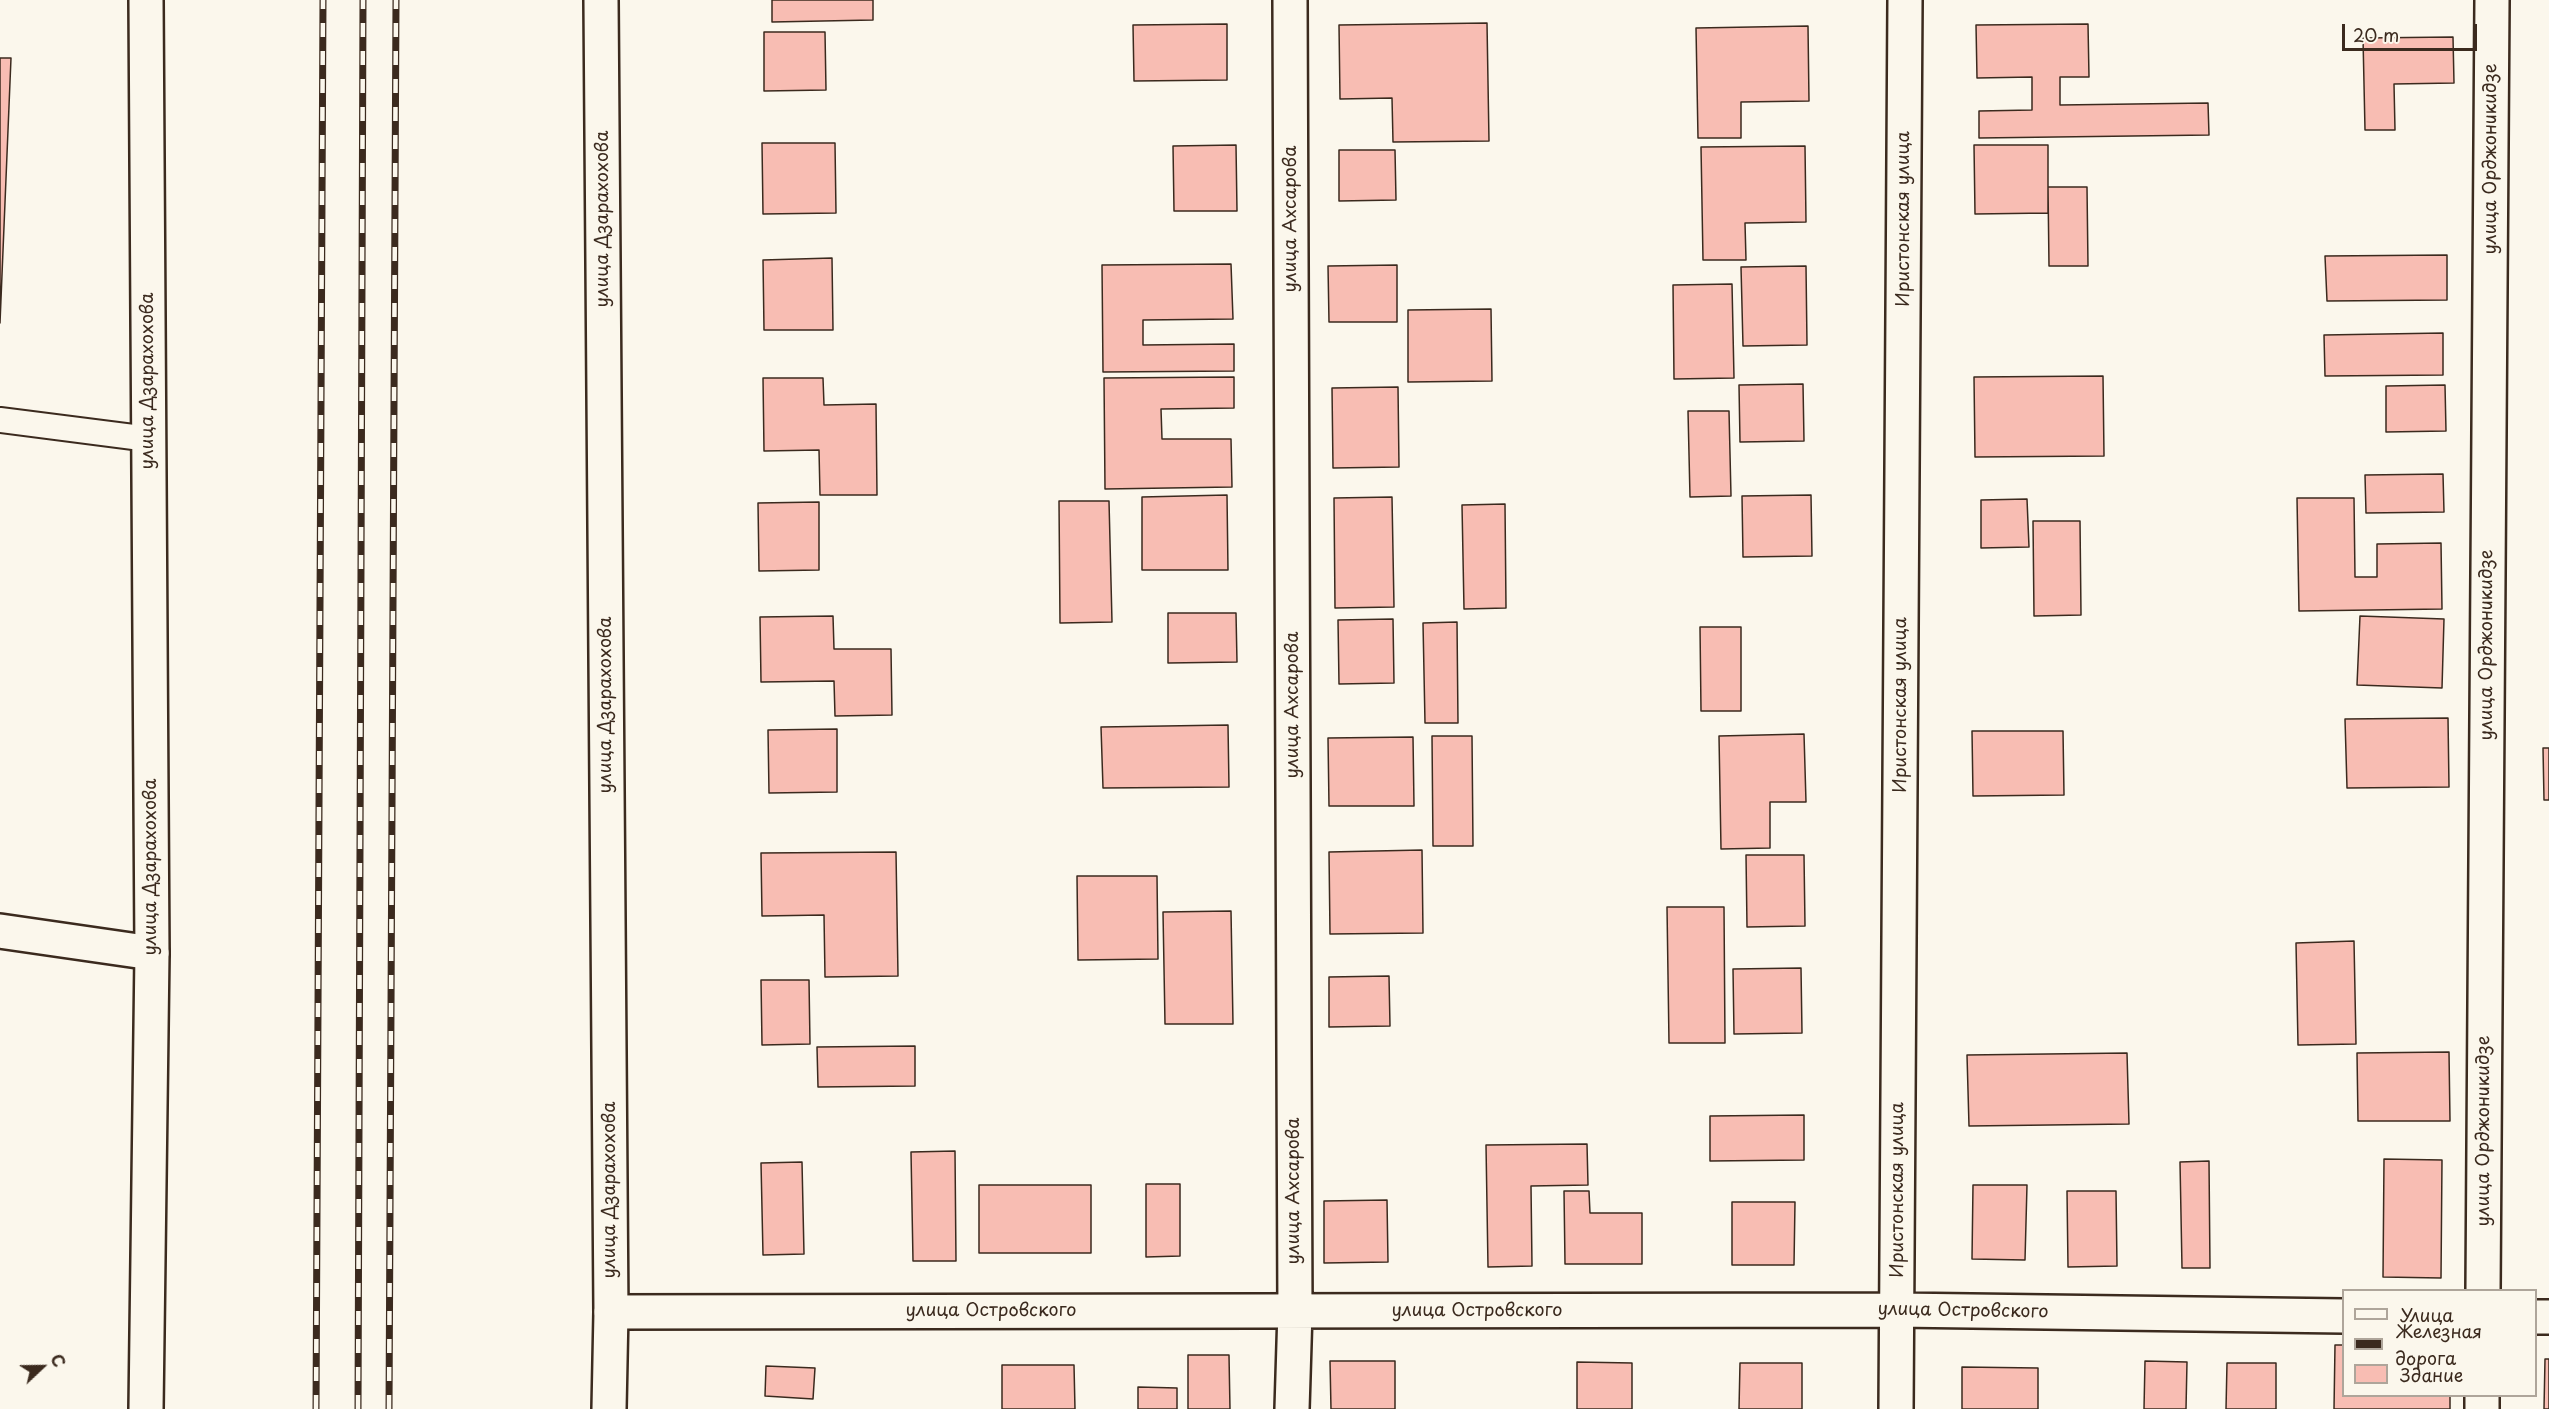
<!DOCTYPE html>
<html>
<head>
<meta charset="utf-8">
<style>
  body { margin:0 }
  #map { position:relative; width:2549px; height:1409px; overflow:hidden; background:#fbf7ec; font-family:"Playpen Sans",sans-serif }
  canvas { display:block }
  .legend { position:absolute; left:2342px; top:1289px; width:195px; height:108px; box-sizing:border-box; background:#fbf7ec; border:2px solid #aea59a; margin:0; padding:8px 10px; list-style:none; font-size:18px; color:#3b2a1e }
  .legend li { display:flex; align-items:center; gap:12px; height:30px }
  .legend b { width:30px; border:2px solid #aea59a }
  .north { position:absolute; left:12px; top:1337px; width:60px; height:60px; -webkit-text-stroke:4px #fbf7ec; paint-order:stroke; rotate:68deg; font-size:16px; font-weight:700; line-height:24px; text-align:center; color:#3b2a1e }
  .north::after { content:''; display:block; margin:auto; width:21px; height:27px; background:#3b2a1e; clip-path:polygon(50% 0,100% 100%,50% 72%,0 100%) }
  .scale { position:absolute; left:2342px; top:24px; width:135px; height:27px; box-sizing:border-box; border:3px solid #3b2a1e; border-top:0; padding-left:8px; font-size:18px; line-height:21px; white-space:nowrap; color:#3b2a1e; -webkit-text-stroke:4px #fbf7ec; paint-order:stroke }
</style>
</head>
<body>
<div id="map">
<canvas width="2549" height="1409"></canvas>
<ul class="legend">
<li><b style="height:8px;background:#fbf7ec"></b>Улица</li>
<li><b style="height:8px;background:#3b2a1e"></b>Железная дорога</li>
<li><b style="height:16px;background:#f8bdb3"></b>Здание</li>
</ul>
<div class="north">С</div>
<div class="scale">20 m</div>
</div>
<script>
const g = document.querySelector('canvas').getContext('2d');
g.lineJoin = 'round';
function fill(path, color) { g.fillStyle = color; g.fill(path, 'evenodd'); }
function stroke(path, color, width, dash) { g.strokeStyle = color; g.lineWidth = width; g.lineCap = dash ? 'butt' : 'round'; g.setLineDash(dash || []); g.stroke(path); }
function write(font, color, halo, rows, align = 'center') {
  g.font = font + ' "Playpen Sans",sans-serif'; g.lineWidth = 4.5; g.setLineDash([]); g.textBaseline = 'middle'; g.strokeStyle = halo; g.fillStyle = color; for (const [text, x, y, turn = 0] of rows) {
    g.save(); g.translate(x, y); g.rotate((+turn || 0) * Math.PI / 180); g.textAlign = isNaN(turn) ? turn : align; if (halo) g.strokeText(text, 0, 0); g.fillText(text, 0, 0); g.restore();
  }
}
const building = new Path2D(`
  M772 0H873V20L772 22Z
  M1487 23 1489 141 1393 142 1392 98 1340 99 1339 25Z
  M1227 24V80L1134 81 1133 25Z
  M2088 24 2089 77H2060V105L2208 103 2209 135 1979 138V111L2032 110V77L1977 78 1976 25Z
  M1808 26 1809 101 1741 102V138H1698L1696 28Z
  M764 32H825L826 90 764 91Z
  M2453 37 2454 83 2394 84 2395 130H2365L2363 38Z
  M0 58H11L0 323Z
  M762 143H835L836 213 763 214Z
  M1236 145 1237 211H1174L1173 146Z
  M1974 145H2048V213L1975 214Z
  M1805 146 1806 222 1745 223 1746 260H1703L1701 147Z
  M1339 150H1395L1396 200 1339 201Z
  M2048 187H2087L2088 266H2049Z
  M2447 255V300L2327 301 2325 256Z
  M832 258 833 330H764L763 260Z
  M1231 264 1233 319 1143 320V345L1234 344V371L1103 372 1102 265Z
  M1397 265V322H1329L1328 266Z
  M1806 266 1807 345 1743 346 1741 267Z
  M1732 284 1734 378 1674 379 1673 285Z
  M1491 309 1492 381 1408 382V310Z
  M2443 333V375L2325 376 2324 335Z
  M2103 376 2104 456 1975 457 1974 377Z
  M1234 377V408L1161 409 1162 439H1231L1232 487 1105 489 1104 378Z
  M763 378H823L824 405 876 404 877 495H820L819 450 764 451Z
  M1803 384 1804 441 1740 442 1739 385Z
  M2445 385 2446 431 2386 432V386Z
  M1398 387 1399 467 1333 468 1332 388Z
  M1688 411H1729L1731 496 1690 497Z
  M2443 474 2444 512 2366 513 2365 475Z
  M1227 495 1228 570H1142V497Z
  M1811 495 1812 556 1743 557 1742 496Z
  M1392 497 1394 607 1335 608 1334 498Z
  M2297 498H2354L2355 577H2377V544L2441 543 2442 609 2299 611Z
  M2027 499 2029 547 1981 548V500Z
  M1059 501H1109L1112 622 1060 623Z
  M819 502V570L759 571 758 503Z
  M1505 504 1506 608 1464 609 1462 505Z
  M2033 521H2080L2081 615 2034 616Z
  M1168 613H1236L1237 662 1168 663Z
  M833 616 834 649H891L892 715 835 716 834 681 761 682 760 617Z
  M2360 616 2444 619 2442 688 2357 685Z
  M1393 619 1394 683 1339 684 1338 620Z
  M1457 622 1458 723H1425L1423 623Z
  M1700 627H1741V711H1701Z
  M2448 718 2449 787 2347 788 2345 719Z
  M1228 725 1229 787 1103 788 1101 727Z
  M837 729V792L769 793 768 730Z
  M1972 731H2063L2064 795 1973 796Z
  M1804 734 1806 802H1770V848L1721 849 1719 736Z
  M1432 736H1472L1473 846H1433Z
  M1413 737 1414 806H1329L1328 738Z
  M2543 748H2549V800H2544Z
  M1422 850 1423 933 1330 934 1329 852Z
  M896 852 898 976 825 977 824 915 762 916 761 853Z
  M1746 855H1804L1805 926 1747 927Z
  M1077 876H1157L1158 959 1078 960Z
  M1667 907H1724L1725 1043H1669Z
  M1231 911 1233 1024H1165L1163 912Z
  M2354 941 2356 1044 2298 1045 2296 943Z
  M1801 968 1802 1033 1734 1034 1733 969Z
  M1389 976 1390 1026 1329 1027V977Z
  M761 980H809L810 1044 762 1045Z
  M915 1046V1086L818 1087 817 1047Z
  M2449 1052 2450 1121H2358L2357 1053Z
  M2127 1053 2129 1124 1969 1126 1967 1055Z
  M1804 1115V1160L1710 1161V1116Z
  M1587 1144 1588 1185 1531 1186 1532 1266 1488 1267 1486 1145Z
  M955 1151 956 1261H913L911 1152Z
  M2384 1159 2442 1160 2441 1278 2383 1277Z
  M2209 1161 2210 1268H2182L2180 1162Z
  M802 1162 804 1254 763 1255 761 1163Z
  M1146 1184H1180V1256L1146 1257Z
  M979 1185H1091V1253H979Z
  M1973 1185H2027L2025 1260 1972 1259Z
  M1564 1191H1589L1590 1213H1642V1264H1565Z
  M2067 1191H2116L2117 1266 2068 1267Z
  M1387 1200 1388 1262 1324 1263V1201Z
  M1732 1202H1795L1794 1265H1732Z
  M2335 1345H2344V1396H2450V1409H2334Z
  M1188 1355H1229L1230 1409H1188Z
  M2545 1359H2549V1409H2544Z
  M1330 1361H1395V1409H1331Z
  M2145 1361 2187 1362 2186 1409H2144Z
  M1577 1362 1632 1363V1409H1577Z
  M1740 1363H1802V1409H1739Z
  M2227 1363H2276V1409H2226Z
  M1002 1365H1074L1075 1409H1002Z
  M766 1366 815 1368 813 1399 765 1396Z
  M1962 1367 2038 1368V1409H1962Z
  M1138 1387 1177 1388V1409H1138Z`);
fill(building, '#f8bdb3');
stroke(building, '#3b2a1e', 1.5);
const service = new Path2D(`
  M0 420 149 439`);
const minor = new Path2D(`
  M1290 0 1295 1311 1292 1409
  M0 931 152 953
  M2483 1290 2492 0
  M611 1312 1897 1310 2344 1316
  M2536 1317H2549
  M1896 1409 1905 0
  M2482 1409V1396`);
const tertiary = new Path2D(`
  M601 0 611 1312 609 1409
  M146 1409 152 953 146 0`);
stroke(service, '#3b2a1e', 28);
stroke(minor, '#3b2a1e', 38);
stroke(tertiary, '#3b2a1e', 38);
stroke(service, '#fbf7ec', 24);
stroke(minor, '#fbf7ec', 33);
stroke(tertiary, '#fbf7ec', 33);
const rail = new Path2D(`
  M316 1409 323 0
  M358 1409 363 0
  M389 1409 396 0`);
stroke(rail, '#3b2a1e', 7);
stroke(rail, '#fbf7ec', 4.5, [14]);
write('18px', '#3b2a1e', '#fbf7ec', [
  ["улица Орджоникидзе",2491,159,-90],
  ["улица Дзарахохова",603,219,-90],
  ["улица Ахсарова",1291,219,-90],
  ["Иристонская улица",1904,219,-90],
  ["улица Дзарахохова",148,381,-90],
  ["улица Орджоникидзе",2487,645,-90],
  ["улица Дзарахохова",606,705,-90],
  ["улица Ахсарова",1293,705,-90],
  ["Иристонская улица",1901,705,-90],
  ["улица Дзарахохова",151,867,-90],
  ["улица Орджоникидзе",2484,1131,-90],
  ["улица Дзарахохова",610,1190,-90],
  ["Иристонская улица",1898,1190,-90],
  ["улица Ахсарова",1294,1191,-90],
  ["улица Островского",991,1311],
  ["улица Островского",1477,1311],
  ["улица Островского",1963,1311,1]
]);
</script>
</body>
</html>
